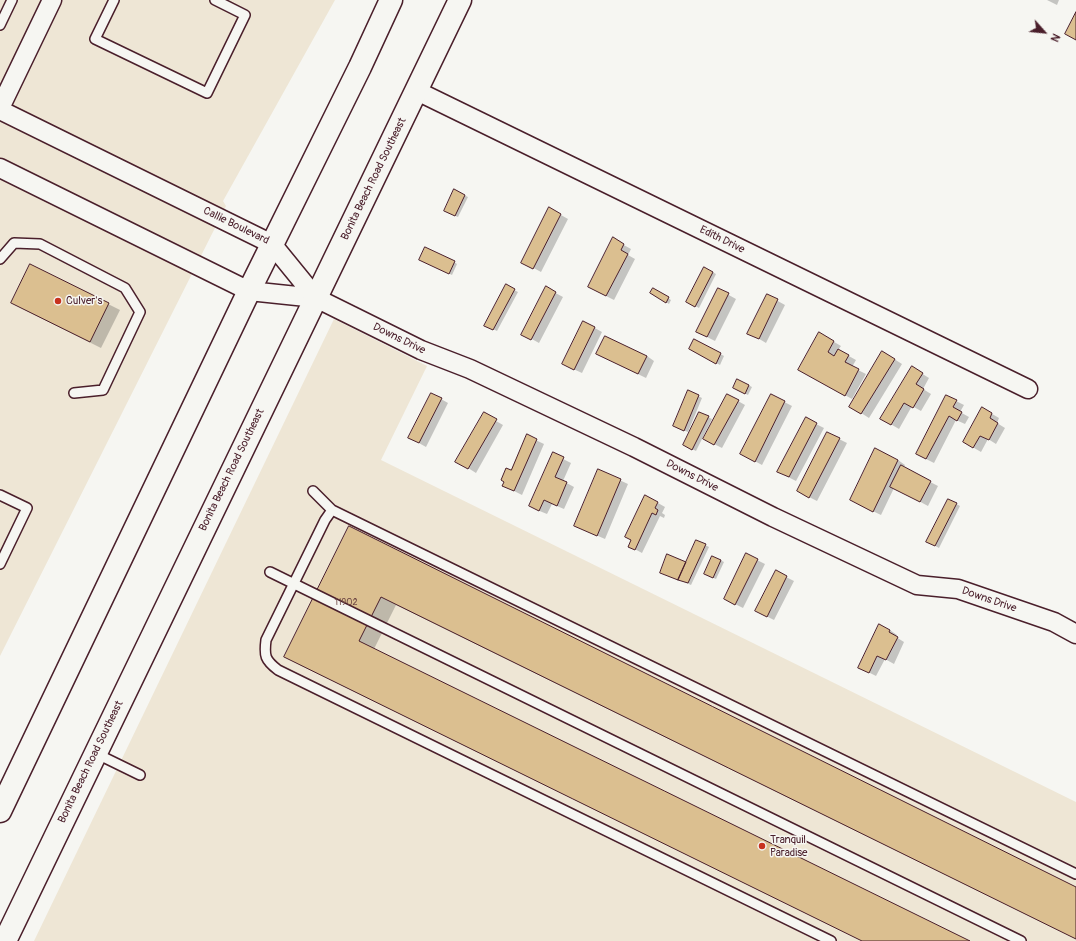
<!DOCTYPE html>
<html>
<head>
<meta charset="utf-8">
<style>
  body { margin:0 }
  #map { position:relative; width:1076px; height:941px; overflow:hidden; background:#f6f6f2; font-family:Pangolin,sans-serif }
  canvas { display:block }
  .north { position:absolute; left:1024px; top:12px; width:40px; height:40px; -webkit-text-stroke:3px #f6f6f2; paint-order:stroke; rotate:117deg; font-size:11px; font-weight:700; line-height:16px; text-align:center; color:#4a1f2b }
  .north::after { content:''; display:block; margin:auto; width:14px; height:18px; background:#4a1f2b; clip-path:polygon(50% 0,100% 100%,50% 72%,0 100%) }
</style>
</head>
<body>
<div id="map">
<canvas width="1076" height="941"></canvas>
<div class="north">N</div>
</div>
<script>
const g = document.querySelector('canvas').getContext('2d');
g.lineJoin = 'round';
function fill(path, color) { g.fillStyle = color; g.fill(path, 'evenodd'); }
function stroke(path, color, width, dash) { g.strokeStyle = color; g.lineWidth = width; g.lineCap = dash ? 'butt' : 'round'; g.setLineDash(dash || []); g.stroke(path); }
function write(font, color, halo, rows, align = 'center') {
  g.font = font + ' Pangolin,sans-serif'; g.lineWidth = 3; g.setLineDash([]); g.textBaseline = 'middle'; g.strokeStyle = halo; g.fillStyle = color; for (const [text, x, y, turn = 0] of rows) {
    g.save(); g.translate(x, y); g.rotate((+turn || 0) * Math.PI / 180); g.textAlign = isNaN(turn) ? turn : align; if (halo) g.strokeText(text, 0, 0); g.fillText(text, 0, 0); g.restore();
  }
}
fill(new Path2D(`
  M0 0H335L223 201 226 206 0 656Z
  M334 319 427 366 381 460 1076 802V941H34Z`), '#eee6d5');
fill(new Path2D(`
  M1047 0H1059L1057 5Z
  M455 191 468 197 458 217 448 213Z
  M561 215 568 219 541 272 530 266Z
  M613 239 631 249 628 255 635 259 614 300 596 291Z
  M423 261 454 262 457 264 452 275Z
  M30 265 120 310 101 348 23 309Z
  M705 268 716 274 699 308 688 302Z
  M506 286 518 292 497 331 485 325Z
  M546 288 563 297 539 343 530 338Z
  M653 289 671 300 669 304 651 292Z
  M718 289 736 299 715 341 697 332Z
  M767 295 785 305 766 343 756 337Z
  M584 322 602 332 582 373 571 368Z
  M819 333 841 346 838 350 856 360 852 367 866 374 852 399 799 370Z
  M694 340 724 356 720 365 690 349Z
  M883 352 902 364 869 418 850 406Z
  M647 356 654 361 646 378 605 358Z
  M913 368 929 378 923 389 931 394 921 411 912 406 899 429 882 419Z
  M738 380 752 387 748 395 738 390Z
  M688 391 702 398 688 432 677 428Z
  M771 395 792 406 762 465 749 458Z
  M441 399 448 403 426 447 417 442Z
  M738 401 745 405 722 448 704 439Z
  M956 401 964 405 960 412 969 417 965 424 956 420 934 463 924 458Z
  M982 408 999 418 997 423 1005 428 996 444 988 439 981 452 964 442Z
  M700 413 712 419 696 451 684 445Z
  M484 414 503 425 476 473 457 461Z
  M816 424 824 428 796 481 786 476Z
  M527 436 544 444 522 495 504 486 512 471Z
  M839 439 847 443 817 501 805 495Z
  M553 454 571 463 563 481 574 487 564 509 552 504 547 514 537 510Z
  M898 460 905 465 903 468 938 486 928 506 894 488 881 515 858 504Z
  M598 470 628 484 605 539 575 526Z
  M949 500 960 506 939 548 928 542Z
  M658 503 665 507 662 513 665 515 664 518 660 516 642 553 629 546Z
  M349 527 1076 888V939L396 605 374 649 968 941H862L300 665Z
  M705 545 709 547 691 585 665 574 668 556 686 563Z
  M720 560 724 562 716 579 709 576Z
  M757 560 765 564 743 608 733 603Z
  M786 577 794 581 774 620 764 615Z
  M890 630 897 635 896 637 904 642 894 664 885 659 876 676 866 671Z`), '#0003');
const building = new Path2D(`
  M1076 12V40L1065 34Z
  M454 189 465 195 455 216 444 211Z
  M549 207 561 214 533 269 521 263Z
  M613 237 624 244 621 250 628 254 606 296 588 287Z
  M425 247 455 261 449 274 419 260Z
  M30 264 109 303 90 342 11 303Z
  M704 267 713 272 695 307 686 302Z
  M506 284 515 289 493 330 484 326Z
  M546 286 556 292 531 340 521 335Z
  M653 288 669 297 666 303 650 293Z
  M718 288 729 293 707 337 696 332Z
  M767 294 778 299 759 339 747 334Z
  M583 321 595 327 574 370 562 364Z
  M819 332 834 341 828 352 834 356 838 349 849 355 845 362 859 369 845 396 798 370Z
  M605 336 647 356 638 374 596 354Z
  M694 339 721 353 716 364 689 349Z
  M882 351 895 359 861 414 849 407Z
  M912 366 923 373 916 384 924 389 913 408 904 403 891 425 880 419Z
  M737 379 749 385 745 394 733 388Z
  M688 390 699 395 684 431 673 426Z
  M431 393 442 398 419 443 408 438Z
  M727 394 739 400 714 445 703 439Z
  M771 394 785 401 755 462 740 454Z
  M946 395 957 400 953 407 962 412 957 421 949 416 926 459 916 454Z
  M982 407 992 413 990 418 998 423 989 440 980 436 973 448 963 442Z
  M484 412 497 419 468 469 455 462Z
  M699 412 709 416 692 450 683 445Z
  M806 417 817 423 789 477 777 472Z
  M827 432 840 438 809 498 797 491Z
  M527 434 537 439 514 491 502 486 504 482 501 480 506 468 511 470Z
  M875 448 898 460 873 512 850 500Z
  M553 452 564 457 555 477 567 482 557 506 544 500 539 511 529 506Z
  M901 465 931 481 920 502 890 487Z
  M598 469 621 479 597 536 574 526Z
  M645 495 658 502 655 508 658 510 656 515 652 513 635 550 628 547 631 540 625 537Z
  M948 499 957 503 935 546 926 542Z
  M349 526 1076 887V939L381 597 359 641 970 941H862L284 657Z
  M696 540 706 544 688 583 678 580Z
  M746 553 758 559 735 605 724 599Z
  M667 554 686 562 678 580 660 573Z
  M712 556 721 560 713 578 704 574Z
  M776 570 787 576 767 617 755 611Z
  M879 624 890 630 889 632 898 637 886 660 877 656 869 673 858 668Z`);
fill(building, '#dbbf90');
stroke(building, '#4a1f2b', 1);
const lane = new Path2D(`
  M114 0 95 39 207 93 245 15 215 0
  M0 25 12 0
  M0 259 14 243 40 244 125 288 140 312 103 390 74 393
  M313 491 332 510
  M0 495 27 508 0 564
  M270 572 1021 941
  M95 753 140 775
  M831 941 278 670C265 660 264 656 266 640L325 520 332 510 1076 874`);
const street = new Path2D(`
  M417 91 1028 389
  M0 108 52 0
  M0 110 272 244 316 298
  M0 168 249 291 316 298 421 350 470 369 634 447 773 517 917 585 958 589 1054 622 1076 634`);
const primary = new Path2D(`
  M0 811 249 291 360 67 391 0
  M5 941 460 0`);
stroke(lane, '#4a1f2b', 12);
stroke(street, '#4a1f2b', 21);
stroke(primary, '#4a1f2b', 25);
stroke(lane, '#f6f6f2', 9);
stroke(street, '#f6f6f2', 18);
stroke(primary, '#f6f6f2', 22);
for (const [x, y, r, color] of [
  [58,301,4,"#c8321e"],
  [762,846,4,"#c8321e"]
]) { const dot = new Path2D(); dot.arc(x, y, r, 0, 2 * Math.PI); g.fillStyle = color; g.fill(dot); stroke(dot, '#f6f6f2', 1.5); }
write('9px', '#6e4744', null, [
  ["11902",346,603]
]);
write('11px', '#4a1f2b', '#f6f6f2', [
  ["Bonita Beach Road Southeast",374,179,-64],
  ["Callie Boulevard",236,226,26],
  ["Edith Drive",722,240,26],
  ["Downs Drive",399,339,26],
  ["Bonita Beach Road Southeast",232,470,-64],
  ["Downs Drive",692,476,27],
  ["Downs Drive",989,600,19],
  ["Bonita Beach Road Southeast",91,762,-64]
]);
write('11px', '#4a1f2b', '#f6f6f2', [
  ["Culver's",66,301],
  ["Tranquil",770,840],
  ["Paradise",770,853]
], 'left');
</script>
</body>
</html>
